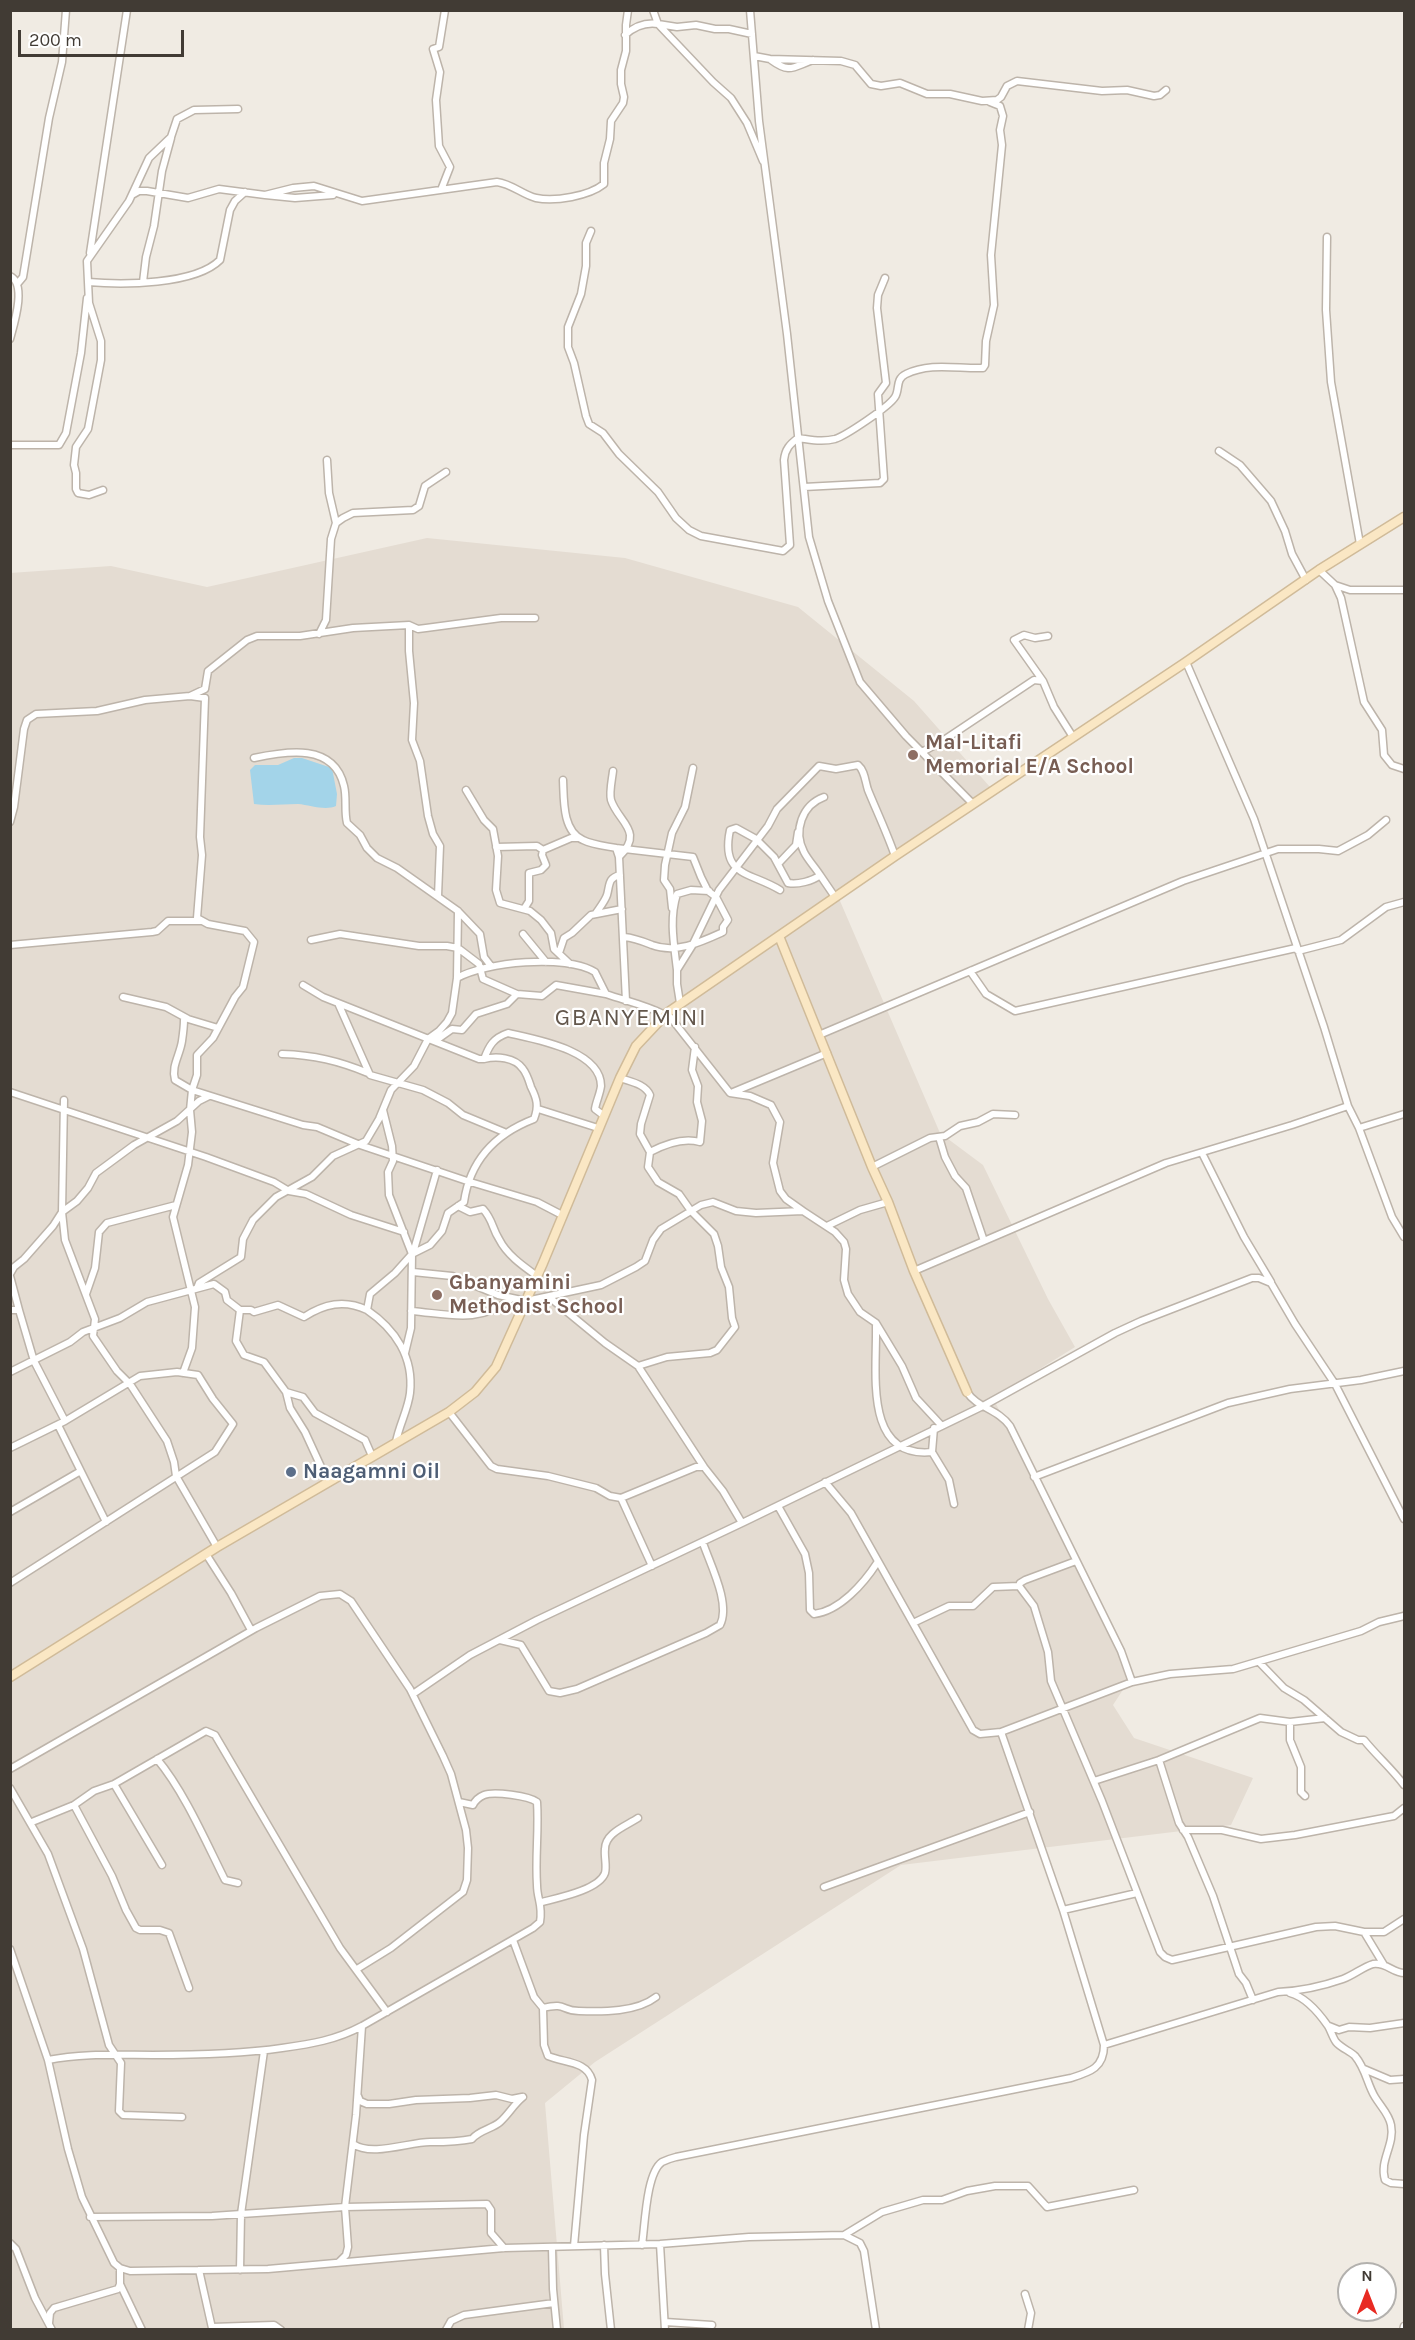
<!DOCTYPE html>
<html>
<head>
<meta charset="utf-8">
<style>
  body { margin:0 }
  #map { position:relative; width:1415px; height:2340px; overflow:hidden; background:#f0ebe3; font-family:Karla,sans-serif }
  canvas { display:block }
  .frame { position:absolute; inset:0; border:12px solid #413b34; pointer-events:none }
  .north { position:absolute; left:1337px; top:2262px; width:60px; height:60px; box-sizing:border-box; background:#fff; border:2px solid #b3b1ae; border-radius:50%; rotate:0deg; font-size:16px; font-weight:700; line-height:24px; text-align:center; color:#413b34 }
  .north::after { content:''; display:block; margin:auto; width:21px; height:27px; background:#e82a22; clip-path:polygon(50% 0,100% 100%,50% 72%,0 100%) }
  .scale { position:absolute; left:18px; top:30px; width:166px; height:27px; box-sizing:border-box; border:3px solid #413b34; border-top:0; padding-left:8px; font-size:18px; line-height:21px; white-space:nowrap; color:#413b34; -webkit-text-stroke:4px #fff; paint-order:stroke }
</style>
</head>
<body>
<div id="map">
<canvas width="1415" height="2340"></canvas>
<div class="frame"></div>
<div class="north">N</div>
<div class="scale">200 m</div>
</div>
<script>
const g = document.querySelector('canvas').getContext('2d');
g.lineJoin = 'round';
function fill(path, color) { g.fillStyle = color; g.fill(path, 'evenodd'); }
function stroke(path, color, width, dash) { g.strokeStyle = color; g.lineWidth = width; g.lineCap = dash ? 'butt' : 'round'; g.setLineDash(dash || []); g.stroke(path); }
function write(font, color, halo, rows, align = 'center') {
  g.font = font + ' Karla,sans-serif'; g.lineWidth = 4.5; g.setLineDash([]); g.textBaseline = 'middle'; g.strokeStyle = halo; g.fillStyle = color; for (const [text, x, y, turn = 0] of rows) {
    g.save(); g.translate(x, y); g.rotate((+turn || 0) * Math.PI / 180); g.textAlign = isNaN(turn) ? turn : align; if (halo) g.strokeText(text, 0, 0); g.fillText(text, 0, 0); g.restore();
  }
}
fill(new Path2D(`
  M427 538 625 558 798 607 914 701 990 787 837 894 940 1133 983 1165 1048 1299 1075 1347 993 1398 1112 1634 1130 1679 1113 1705 1134 1738 1253 1778 1231 1825 901 1865 595 2062 545 2103 564 2329H11L10 573 111 566 207 587Z`), '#e4dcd2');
fill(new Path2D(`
  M294 758H302L332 768 337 794 336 806C325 811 310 805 298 804 283 804 269 806 254 804L250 770 255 765H278Z`), '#a3d4e9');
const minor = new Path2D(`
  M653 10 658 24 677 27 696 25 715 29H729L752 34
  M750 10 759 121 787 334 809 537 828 601 860 682 906 736 973 804
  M625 35C635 26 645 22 658 24L713 82 731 98 747 123 763 161
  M754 56 770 59 841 61 855 65 871 84 881 86 900 83 927 94H950L982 101 997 100 1001 97 1007 86 1017 81 1102 91 1127 90 1154 96 1160 95 1166 90
  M771 60C790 74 793 67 813 60
  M441 190 450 167 439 146 436 100 440 72 433 49 439 47 445 10
  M132 195 139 191H147L188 198 219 189 265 195 293 188 314 186 362 201 497 182C512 184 523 195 536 198 555 202 589 196 604 184V163L610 139 611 121 623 103 624 97 621 84V70L626 51V25L628 10
  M265 195 295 198 333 195
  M591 231 586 243V266L581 294 568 327V347L574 363 586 416 589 424 603 433 619 454 658 492 676 518 689 530 701 536 783 551 790 545 784 460C785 449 790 444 798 438 811 440 823 442 835 439 845 436 889 407 895 397 900 390 895 379 906 374 930 362 958 369 983 368L985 365 986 341 994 305 991 255 1002 145 1000 130 1003 116 1000 106 990 102
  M1327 237 1326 310 1331 382 1360 544
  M90 253 127 10
  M10 276C27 284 14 324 10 339
  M88 282C122 285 195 285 220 260L230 210 235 201 245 192
  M143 282 146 257 154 226 162 171 171 138
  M18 283 23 277 49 118 62 62 66 10
  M10 445H59L66 433 81 353 87 298
  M1219 451 1240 465 1271 501 1285 531 1292 554 1306 580
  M327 460 329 493 336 523
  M804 487 880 483 884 479 878 394 886 383 877 308 878 295 885 278
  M103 490 89 495 78 493 76 489V473L74 465 76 447 88 429 101 360V341L89 303 87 261 129 201 149 158 171 137 177 119 194 110 238 109
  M1319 570 1335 585 1350 590H1404
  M1335 585 1341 598 1364 702 1382 730 1384 755 1392 765 1404 769
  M319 634 326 620 331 539 336 523 343 518 353 513 413 510 419 506 425 486 446 472
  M1186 662 1254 819 1324 1027 1348 1106 1359 1128 1392 1217 1404 1237
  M1043 681 1014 640 1024 635 1035 638 1048 636
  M922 752 944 740 1034 680 1043 681 1054 707 1073 737
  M254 758C287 751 334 743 344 786 347 798 344 811 347 823L360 835 367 848 377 858 397 868 458 911 480 934 484 957 491 966
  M613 771C612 780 609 792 611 800 618 822 645 831 619 857
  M563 780C564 799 562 831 583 840 593 845 606 846 616 848L619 857 626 1001
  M466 790 484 820 493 829 498 856 496 890 500 903 530 911 541 920 551 933 554 949 570 964
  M10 822 14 807 24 729 27 720 36 714 97 711 145 700 190 696 205 689 208 671 247 640 257 636H300L353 628 409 625
  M496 847 537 846 543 850
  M616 848 693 857 701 877 708 891 716 897 728 920 723 927V932C701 942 676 954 652 945 642 941 635 938 624 937
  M778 864 796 845 798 832
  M820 875C815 867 808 860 804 852 793 831 802 805 824 797
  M780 890C751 872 720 877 730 830L736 828 756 839 774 857 788 883C797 885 813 881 820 875L835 897
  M438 896 440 846 433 834 428 816 420 761 412 740 414 703 409 651V625L418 629 426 628 501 618H535
  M672 908 670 889 664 880 665 865 672 833 685 807 693 768
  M524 909 529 901V873L541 870 546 865 542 855 543 850 571 838H578
  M596 913C600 907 605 901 607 895 610 884 608 878 620 875
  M523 934 546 962
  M311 940 340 934 419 946H447L458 948 479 964 483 979 517 994
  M10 945 152 932 157 931 168 921H200
  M1298 951 1341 940 1386 907 1404 902
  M559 953 564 938 572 933 591 915 622 909
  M677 970C674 944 669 919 677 894L691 890 709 891
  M970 971 986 994 1015 1011 1296 948
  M457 978C485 962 566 954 595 972L606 994C626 1001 646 1005 665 1015
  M303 985 323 997 479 1059H484C489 1046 493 1038 508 1033 534 1039 601 1050 601 1086 600 1094 596 1102 595 1109L603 1115
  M123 997 166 1007 188 1019 218 1028
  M338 1003 370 1075 423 1090 448 1103 463 1115 504 1132
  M680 1003 677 984V970L692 946 719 890 768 826 777 809 819 766 836 769 858 765C865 771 865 781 868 790 877 812 887 833 895 856
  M667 1013 730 1093 750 1096 771 1105 780 1122 773 1163 780 1191 786 1199 803 1211
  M184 1020C184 1027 183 1034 182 1041 180 1055 171 1066 175 1080L192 1090 303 1125 317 1127 360 1145 467 1181 537 1202 562 1215
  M819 1035 1183 881 1278 849H1319L1338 851 1368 835 1386 820
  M435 1041 452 1029 462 1030 476 1014 507 1004 517 994 542 996 556 985 606 994
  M282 1054C314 1055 339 1061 368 1073
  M620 1078C631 1082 645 1084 650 1095L641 1124 640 1134 650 1152 648 1167 658 1182 679 1194 691 1211 714 1234 718 1246 721 1267 729 1287 732 1318 735 1327 717 1350 710 1353 667 1357 638 1366
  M10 1092 206 1157 274 1182 289 1191 306 1194 351 1215 404 1232
  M731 1093 827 1053
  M64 1100 62 1212 65 1240 95 1319 93 1336 117 1371 130 1384 167 1441 174 1462 176 1476 217 1547
  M538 1109 598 1128
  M383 1110 392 1146 393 1161 388 1172 389 1195 412 1254 411 1328 405 1353
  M1359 1128 1404 1114
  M939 1137 945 1157 955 1176 966 1188 984 1241
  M650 1152C665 1144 683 1137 700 1142L702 1121 697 1102 698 1086 692 1070 695 1047
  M1202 1153 1244 1237 1271 1282
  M872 1167 930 1138 945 1136 960 1126 978 1122 993 1114 1015 1115
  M458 1206 470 1212 483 1209C493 1220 492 1228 499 1239 507 1255 523 1266 537 1276
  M827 1226 860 1210 888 1202
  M413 1253 437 1170
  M914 1271 1166 1163 1292 1125 1348 1106
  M413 1272 452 1276 498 1295 526 1301 601 1285 636 1267 645 1261 653 1240 661 1229 701 1205 713 1202 736 1211 756 1213 803 1211 835 1232 844 1242 846 1249 844 1280 848 1294 860 1312 876 1323 902 1366 916 1398 941 1425
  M10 1274 14 1267 24 1259 53 1226 62 1212 77 1201 88 1188 96 1173 134 1145 177 1121 199 1101 209 1096
  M10 1276 19 1310H10
  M197 1288 199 1283 241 1257 243 1239 253 1220 276 1197 312 1177 333 1156 366 1141 379 1119 391 1090 414 1066 428 1039 439 1031 447 1022 452 1013 457 978 458 911
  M86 1294 95 1268 99 1232 107 1223 176 1205
  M549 1297 605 1343 638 1366 704 1467
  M19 1310 34 1361 65 1421
  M240 1310 236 1341 244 1355 264 1362 286 1392 290 1408 305 1432 328 1482
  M411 1311C449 1314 479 1324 511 1299
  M876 1326C877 1372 863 1459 932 1452L949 1480 954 1504
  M10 1372 70 1342 83 1332 120 1318 147 1302 214 1284 225 1292 227 1300 240 1310H251L254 1312 278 1305 304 1317C324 1304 344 1299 367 1310
  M183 1373 192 1348 195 1307 173 1217 188 1165 192 1132 190 1110 192 1090 197 1075V1055L213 1038 235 997 243 987 254 942 245 931 208 924 197 918 202 855 200 837 205 698 190 696
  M286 1392 303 1397 315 1413 365 1440 372 1456
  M967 1392C977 1408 998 1409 1010 1426L1121 1651 1132 1682
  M449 1412 491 1466 497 1469 548 1476 596 1488 610 1496 621 1498 696 1467H704L723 1491 742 1523 983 1406 1115 1333 1141 1321 1252 1278H1259L1271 1283 1295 1324 1335 1384 1404 1519
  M58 1425 106 1522
  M396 1442C399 1425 408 1410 410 1393 414 1357 395 1329 367 1310L370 1294 395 1273 412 1254 430 1245 442 1231 448 1213 464 1202C470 1160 495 1134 534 1119 539 1106 537 1099 531 1087 529 1081 527 1074 523 1069 515 1057 496 1056 484 1059
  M10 1448 65 1421 140 1376 177 1372 198 1375 213 1399 233 1424 215 1452 10 1583
  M932 1452 934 1428
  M1034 1477 1228 1403 1290 1389 1361 1380 1404 1371
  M825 1482 851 1513 973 1730 980 1734 1001 1732 1132 1682 1170 1674 1233 1669 1361 1631 1379 1622 1404 1616
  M621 1498 652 1566
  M778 1506 805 1554 809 1573 810 1610 814 1614C840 1611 864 1583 877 1563
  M10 1512 79 1472
  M206 1554 231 1593 251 1630
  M1076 1561 1025 1580 1020 1583 1019 1586 1034 1606 1048 1652 1051 1681 1102 1801 1160 1952 1165 1957 1172 1960 1316 1927 1335 1926 1364 1932 1384 1965
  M913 1623 949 1606H973L993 1587 1019 1586
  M500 1640 521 1645 549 1691 560 1693 577 1689 706 1633 720 1625C731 1604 710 1564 703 1543
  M1259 1662 1284 1688 1304 1700 1341 1732 1358 1740H1364C1377 1756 1392 1769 1404 1785
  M413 1694 470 1655 537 1620 742 1523
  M1290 1722V1740L1301 1767V1792L1305 1796
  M1001 1732 1063 1910 1104 2045
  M157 1759C184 1791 206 1842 225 1880L238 1883
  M1159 1760 1179 1823 1188 1837 1213 1896 1239 1974 1246 1983 1253 2000
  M10 1769 256 1628 320 1596 340 1594 351 1601 410 1689 443 1756 451 1774 466 1830 468 1848 467 1880 463 1892 391 1948 357 1969
  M1094 1781 1159 1760 1260 1718 1290 1722 1325 1718
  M114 1784 162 1865
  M10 1788 48 1854 83 1949 109 2045 121 2063 119 2111 123 2115 182 2117
  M74 1805 112 1876 126 1910 136 1928 140 1930H160L169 1933 189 1988
  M32 1822 74 1805 94 1791 114 1784 206 1731 215 1735 340 1948 387 2012
  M1183 1830H1222L1261 1839 1295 1835 1394 1816 1404 1808
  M824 1887 1030 1812
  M542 1902C557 1898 599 1890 605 1873 607 1866 604 1856 605 1849 605 1833 626 1826 638 1818
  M1063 1910 1137 1893
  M1364 1932H1384L1404 1919
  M513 1940 534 1997 543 2008 544 2045 548 2056C565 2063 587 2061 592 2080L584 2135 574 2246
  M10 1949 48 2060C82 2053 118 2055 153 2055 197 2055 240 2054 282 2048 311 2044 336 2040 362 2026L533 1928 540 1922C543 1905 537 1899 537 1885 535 1857 539 1830 537 1802 529 1796 494 1791 484 1795 479 1797 475 1801 473 1805L459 1802
  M1290 1993C1305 1997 1319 2013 1328 2026 1331 2031 1333 2038 1336 2042 1341 2048 1350 2051 1355 2056 1366 2069 1367 2084 1375 2097 1381 2107 1389 2114 1391 2125 1395 2145 1379 2160 1385 2180L1391 2183 1404 2184
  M543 2008C567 2002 561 2011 579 2011 603 2012 637 2012 656 1997
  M1329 2026 1339 2030 1349 2027 1370 2028 1404 2023
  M48 2060 68 2149 82 2197 114 2263 120 2268 130 2271 268 2269 504 2248 660 2244 749 2237 844 2235 860 2243 864 2251 876 2330
  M1364 2069 1390 2080 1404 2079
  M358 2096 360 2101 367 2104H389L416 2100 470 2098 496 2095 512 2099 522 2097
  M353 2144C372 2157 409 2142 430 2142 445 2142 458 2142 472 2139 479 2130 492 2129 500 2122 509 2114 514 2104 523 2097
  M90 2217 212 2216 345 2207 487 2204 491 2210V2233L504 2248
  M844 2235 882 2212 923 2200H942L967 2191 995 2186H1028L1047 2207 1134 2190
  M10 2243 16 2249 35 2298 52 2330
  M660 2244 665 2330
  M604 2245 605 2274 611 2330
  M642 2245C645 2226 646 2173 662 2162 666 2160 672 2158 676 2157L1071 2078C1090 2072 1104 2068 1104 2045L1278 1992C1300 1991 1323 1986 1343 1979 1354 1975 1363 1967 1373 1964 1386 1962 1393 1973 1404 1973
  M552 2248 553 2289 557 2330
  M340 2261 346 2255 348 2247 345 2207 356 2115 362 2026
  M199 2270 212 2328
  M240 2270 241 2214 264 2051
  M120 2284 142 2330
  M1025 2294 1031 2313 1028 2330
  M665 2322 712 2325
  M49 2323 50 2313 54 2308 118 2289 120 2284V2268
  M212 2327 274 2325 281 2330
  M446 2330 451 2321 464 2315 554 2303
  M1403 2330 1404 2326`);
const secondary = new Path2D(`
  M779 936 872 1167 888 1202 914 1271 967 1392
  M10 1677 217 1547 449 1412 475 1392 496 1367 543 1263 620 1078 636 1046 667 1013 895 856 1186 662 1319 570 1404 517`);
stroke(minor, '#bdb4aa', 9);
stroke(secondary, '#d0bb99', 11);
stroke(minor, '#fff', 6);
stroke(secondary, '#fae7c4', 8);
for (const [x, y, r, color] of [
  [913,755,6,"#8d6e63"],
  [437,1295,6,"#8d6e63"],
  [291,1472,6,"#5c6f8a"]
]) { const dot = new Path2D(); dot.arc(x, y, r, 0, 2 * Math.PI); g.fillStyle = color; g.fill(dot); stroke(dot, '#fff', 2); }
write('bold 21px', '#785e54', '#fff', [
  ["Mal-Litafi",925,743],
  ["Memorial E/A School",925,767],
  ["Gbanyamini",449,1283],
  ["Methodist School",449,1307]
], 'left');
write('bold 21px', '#4e5e75', '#fff', [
  ["Naagamni Oil",303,1472]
], 'left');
g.letterSpacing = '1.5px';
write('24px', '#63574c', '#fff', [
  ["GBANYEMINI",631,1018]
]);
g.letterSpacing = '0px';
</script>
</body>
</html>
